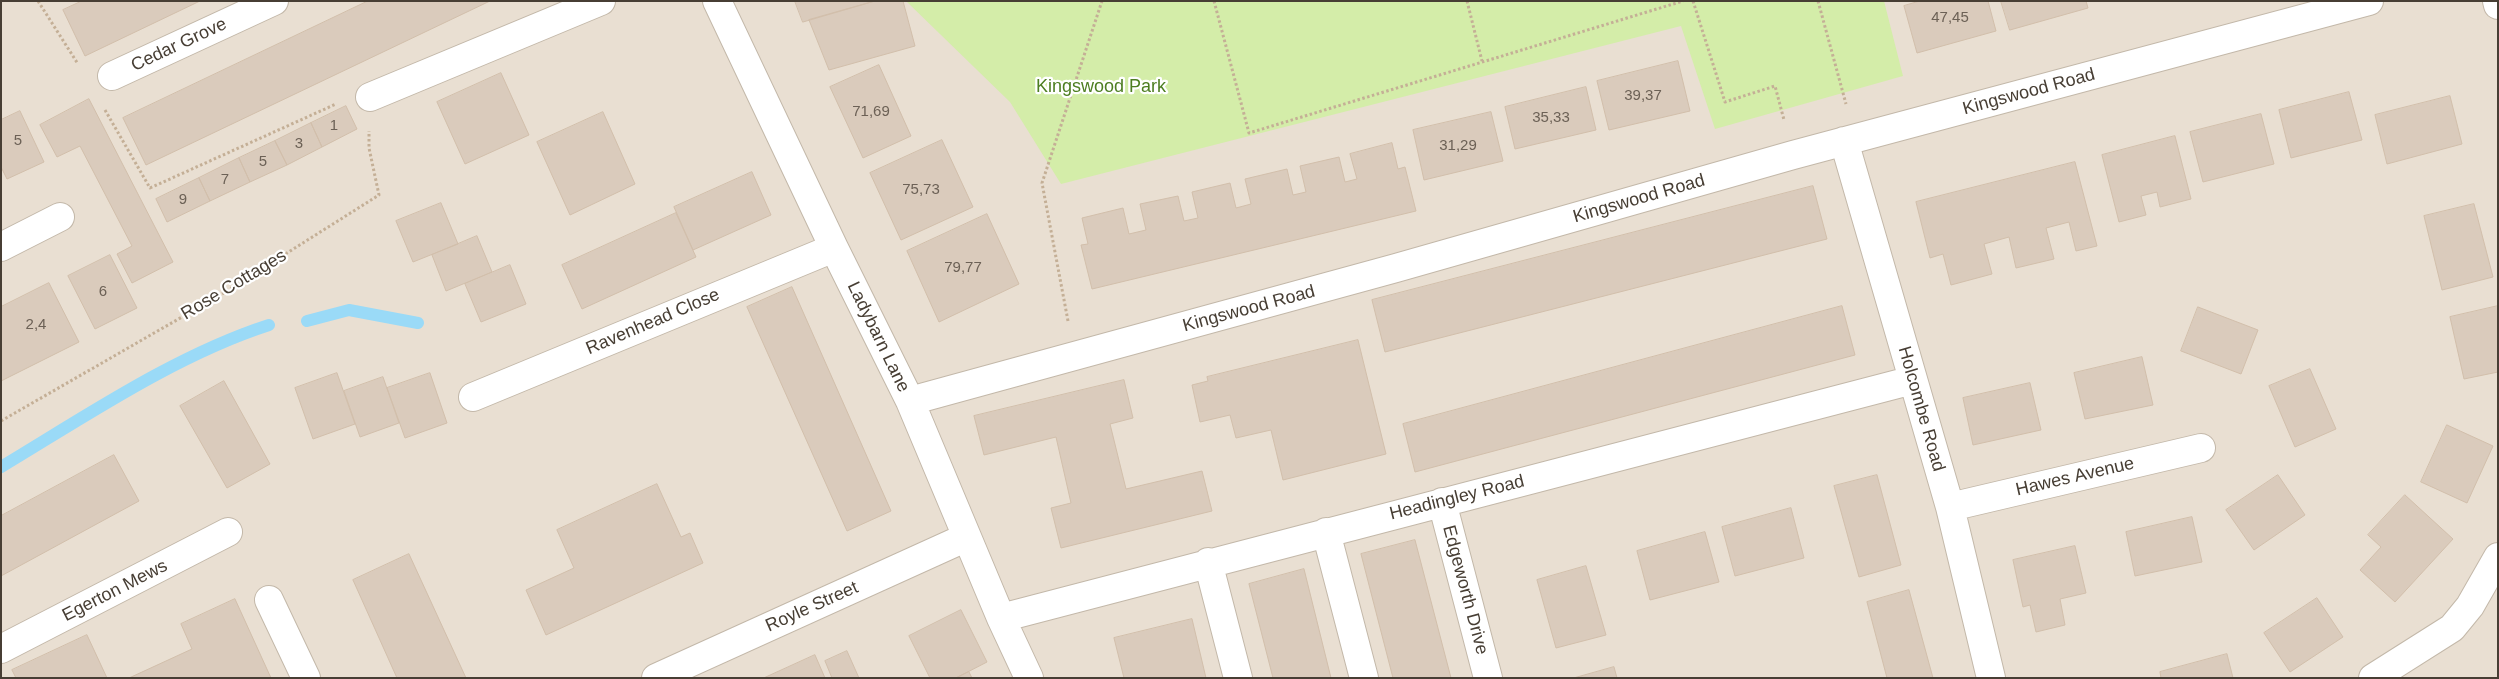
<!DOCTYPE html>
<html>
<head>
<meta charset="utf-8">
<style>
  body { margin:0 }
  #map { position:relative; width:2499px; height:679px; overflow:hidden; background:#f4eee4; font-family:Arial,sans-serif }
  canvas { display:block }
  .frame { position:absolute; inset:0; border:2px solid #473e34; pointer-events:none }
</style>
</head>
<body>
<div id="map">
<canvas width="2499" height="679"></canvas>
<div class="frame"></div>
</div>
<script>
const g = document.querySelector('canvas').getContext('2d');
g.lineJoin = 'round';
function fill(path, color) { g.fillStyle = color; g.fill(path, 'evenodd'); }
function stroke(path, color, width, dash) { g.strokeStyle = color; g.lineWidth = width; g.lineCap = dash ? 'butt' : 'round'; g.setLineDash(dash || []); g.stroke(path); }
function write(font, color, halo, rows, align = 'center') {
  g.font = font + ' Arial,sans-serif'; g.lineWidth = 4.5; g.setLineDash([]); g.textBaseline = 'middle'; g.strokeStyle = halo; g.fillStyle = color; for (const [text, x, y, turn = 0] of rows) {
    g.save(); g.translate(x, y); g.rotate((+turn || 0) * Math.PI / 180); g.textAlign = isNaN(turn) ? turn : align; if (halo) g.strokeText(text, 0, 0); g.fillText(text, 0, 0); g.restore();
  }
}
fill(new Path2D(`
  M1 1H2498V678H1Z`), '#e9dfd2');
fill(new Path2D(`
  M906 1H1884L1903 76 1715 129 1681 26 1061 184 1010 102Z`), '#d4eda9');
stroke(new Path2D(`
  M307 321 349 310 418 323
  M1 467C86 416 176 355 269 325`), '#9adaf7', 12);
const building = new Path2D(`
  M82 1H200L85 56 63 10Z
  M368 1H490L146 165 123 118Z
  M795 1H875L803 22Z
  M875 1H903L915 46 829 70 809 20Z
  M1920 1H1988L1996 31 1917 53 1904 6Z
  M2001 1H2086L2088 8 2010 30Z
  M1678 61 1690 111 1609 130 1597 81Z
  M879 65 911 136 863 158 830 87Z
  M501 73 529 135 465 164 437 102Z
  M1586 87 1596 130 1515 149 1505 107Z
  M2349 92 2362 140 2291 158 2279 110Z
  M2450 96 2462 144 2387 164 2375 115Z
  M89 99 173 262 132 283 117 254 132 246 80 146 57 157 40 125Z
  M346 106 357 129 322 147 311 123Z
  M20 111 44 162 7 179 1 167V120Z
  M603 112 635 184 570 215 537 142Z
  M1491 112 1503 161 1424 180 1413 130Z
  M2261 114 2274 164 2203 182 2190 132Z
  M311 123 322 147 287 165 275 141Z
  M2175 136 2191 199 2160 207 2157 192 2141 196 2146 215 2119 222 2102 155Z
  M942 140 973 207 901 240 870 173Z
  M275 141 287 165 250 182 239 158Z
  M1392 143 1398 169 1405 167 1416 211 1092 289 1081 245 1088 244 1082 218 1123 208 1129 234 1146 230 1140 204 1178 196 1184 221 1198 218 1192 192 1230 183 1236 208 1251 204 1245 179 1287 169 1293 195 1306 192 1300 166 1339 157 1345 182 1357 179 1350 154Z
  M239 158 250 182 210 201 199 178Z
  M2075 162 2097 246 2076 251 2069 222 2046 228 2054 259 2016 268 2009 237 1984 244 1992 274 1951 285 1943 254 1930 258 1916 202Z
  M752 172 771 215 693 250 674 207Z
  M199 178 210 201 167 222 156 199Z
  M1813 186 1827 239 1385 352 1372 300Z
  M441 203 458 244 413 262 396 221Z
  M2474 204 2493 277 2442 290 2424 216Z
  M676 213 696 257 582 309 562 265Z
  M987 214 1019 284 939 322 907 251Z
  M477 236 492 272 446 291 432 255Z
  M110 255 137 308 95 329 68 276Z
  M510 265 526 304 481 322 465 284Z
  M49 283 79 342 1 381V307Z
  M792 287 891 511 847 531 747 307Z
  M1842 306 1855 355 1415 472 1403 424Z
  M2498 306V372L2464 379 2450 317Z
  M2198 307 2258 330 2241 374 2181 351Z
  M1358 340 1386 454 1283 480 1271 430 1236 438 1230 415 1200 422 1192 385 1208 381 1207 377Z
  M2142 357 2153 405 2085 419 2074 373Z
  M2310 369 2336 429 2295 447 2269 386Z
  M337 373 355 424 313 439 295 388Z
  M430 373 447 423 405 438 387 388Z
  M383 377 399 423 360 437 344 391Z
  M1124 380 1133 418 1110 424 1126 489 1202 471 1212 511 1061 548 1051 508 1071 503 1056 437 984 455 974 416Z
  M224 381 270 464 227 488 180 406Z
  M2030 383 2041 430 1973 445 1963 398Z
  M2447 425 2493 446 2467 503 2421 482Z
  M114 455 139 501 1 576V516Z
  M1877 475 1901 565 1859 577 1834 486Z
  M2278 475 2305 515 2254 550 2226 510Z
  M657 484 681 537 690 533 703 563 546 635 526 590 574 568 557 530Z
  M2405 495 2453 539 2395 602 2360 570 2381 547 2368 535Z
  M1791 508 1804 558 1735 576 1722 527Z
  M2192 517 2202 562 2135 576 2126 532Z
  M1705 532 1719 582 1650 600 1637 551Z
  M1415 540 1451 678H1393L1361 554Z
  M2075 546 2086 593 2060 599 2065 625 2036 632 2030 605 2023 607 2013 560Z
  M409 554 466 678H397L353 580Z
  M1586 566 1606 635 1556 648 1537 580Z
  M1304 569 1331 678H1273L1249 584Z
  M1909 590 1933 678H1887L1867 602Z
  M2317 598 2343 637 2290 672 2264 633Z
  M235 599 271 678H129L192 649 181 624Z
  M961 610 987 662 956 678H930L909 636Z
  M1192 619 1206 678H1124L1114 638Z
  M87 635 107 678H16L12 670Z
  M847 651 859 678H832L825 661Z
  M2227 654 2233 678H2161L2160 672Z
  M815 655 825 678H764Z
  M1614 667 1617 678H1574Z
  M969 672 972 678H956Z`);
fill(building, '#dacbbc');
stroke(building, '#d2bfab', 1);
const minor = new Path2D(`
  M717 1 834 248 910 401 1001 618 1029 678
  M2497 1 2498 5
  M112 76 274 1
  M370 97 601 1
  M1844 141 1950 507 1991 678
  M1 247 60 217
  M473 397 834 248
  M910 401 1396 268 1793 155 2369 1
  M1442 502 1488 678
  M1950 507 2201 448
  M1326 532 1364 678
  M1208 562 1238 678
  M269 600 306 678
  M1001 618 1913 380
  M1 649 228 532
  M656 678 967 537
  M2373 678 2452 628 2470 606 2498 557`);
stroke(minor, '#c3b8a9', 30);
stroke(new Path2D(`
  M38 1 78 64
  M1214 1 1249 133 1683 1
  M1467 1 1482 61
  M1693 1 1725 102 1775 86 1784 120
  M1818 1 1846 104
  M105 110 150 188 336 104
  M1068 321 1042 183 1102 1
  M1 421 222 294 379 195 369 148V131`), '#c4af96', 3, [2.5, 2.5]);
stroke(minor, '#fff', 28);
write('15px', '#6c6156', null, [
  ["47,45",1950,18],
  ["39,37",1643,96],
  ["71,69",871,112],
  ["35,33",1551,118],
  ["1",334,126],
  ["5",18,141],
  ["3",299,144],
  ["31,29",1458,146],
  ["5",263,162],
  ["7",225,180],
  ["75,73",921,190],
  ["9",183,200],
  ["79,77",963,268],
  ["6",103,292],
  ["2,4",36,325]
]);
write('18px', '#473e34', '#fff', [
  ["Cedar Grove",179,45,-25],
  ["Kingswood Road",2029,92,-15],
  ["Kingswood Road",1639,199,-16],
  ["Rose Cottages",234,285,-31],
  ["Kingswood Road",1249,309,-15],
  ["Ravenhead Close",653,322,-23],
  ["Ladybarn Lane",878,337,64],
  ["Holcombe Road",1921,409,74],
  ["Hawes Avenue",2075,477,-13],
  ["Headingley Road",1457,498,-14],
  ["Edgeworth Drive",1465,590,75],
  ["Egerton Mews",115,591,-27],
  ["Royle Street",812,607,-24]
]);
write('18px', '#4d7e21', '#fff', [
  ["Kingswood Park",1101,87]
]);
</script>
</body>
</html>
